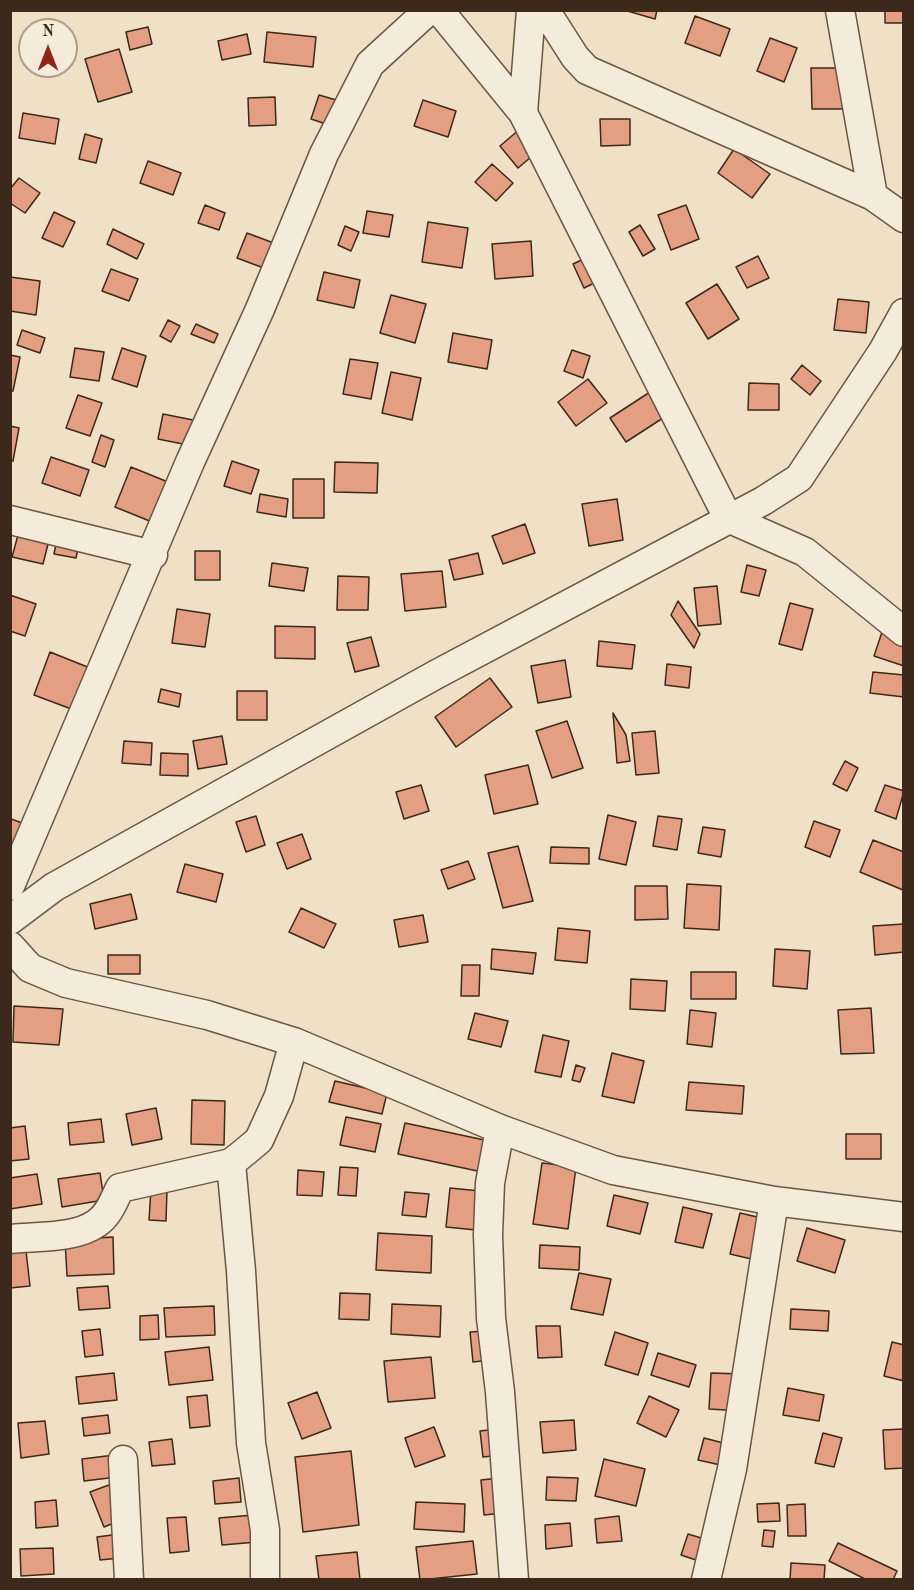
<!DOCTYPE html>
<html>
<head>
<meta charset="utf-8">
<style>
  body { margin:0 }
  #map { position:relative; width:914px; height:1590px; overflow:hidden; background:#f0e0c6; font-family:"Old Standard TT",serif }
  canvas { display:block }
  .frame { position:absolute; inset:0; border:12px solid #3d281c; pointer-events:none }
  .north { position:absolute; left:18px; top:18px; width:60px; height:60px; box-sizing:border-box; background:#f5ebda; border:2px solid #ab9d8e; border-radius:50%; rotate:0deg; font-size:16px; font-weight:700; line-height:24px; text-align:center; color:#3d281c }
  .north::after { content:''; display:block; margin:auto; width:21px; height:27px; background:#8f2418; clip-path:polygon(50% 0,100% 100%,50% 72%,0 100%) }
</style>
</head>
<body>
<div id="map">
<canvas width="914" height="1590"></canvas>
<div class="frame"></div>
<div class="north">N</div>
</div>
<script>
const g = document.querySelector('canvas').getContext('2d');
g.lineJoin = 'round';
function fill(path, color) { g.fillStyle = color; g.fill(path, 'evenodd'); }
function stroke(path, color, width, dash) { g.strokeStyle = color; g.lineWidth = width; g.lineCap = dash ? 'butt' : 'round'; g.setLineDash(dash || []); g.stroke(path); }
const building = new Path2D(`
  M624 10H657L655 19Z
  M885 10H904V23H885Z
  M695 16 730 29 720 56 685 43Z
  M148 27 152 44 130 50 126 32Z
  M267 32 316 37 313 67 264 62Z
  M247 34 251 54 222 60 218 41Z
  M770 38 797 48 784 82 757 71Z
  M119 49 132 92 98 102 85 59Z
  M811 68H849L850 109H812Z
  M319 95 343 102 335 127 311 119Z
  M275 97 276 125 249 126 248 98Z
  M423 100 456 111 448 137 414 126Z
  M23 113 59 119 55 144 19 138Z
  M600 119H630V145L601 146Z
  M520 129 538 151 518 168 500 146Z
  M85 134 102 139 96 163 79 159Z
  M734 149 770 174 752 198 718 173Z
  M148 161 181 173 173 195 140 183Z
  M492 164 513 183 496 201 475 182Z
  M19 178 40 193 25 213 10 203V189Z
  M205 205 225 213 219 230 198 223Z
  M686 205 699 239 671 250 658 215Z
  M367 211 393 215 389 237 363 233Z
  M54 212 75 222 63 247 42 238Z
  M428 222 468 228 462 268 422 262Z
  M640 225 655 249 643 256 629 232Z
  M345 226 359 232 351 251 338 245Z
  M113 229 144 244 137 259 107 244Z
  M247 233 279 245 269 270 237 258Z
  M531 241 533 276 495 279 492 244Z
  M599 252 611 275 584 288 573 264Z
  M758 256 769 278 747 288 736 267Z
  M111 269 138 279 129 301 102 291Z
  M324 272 360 280 354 308 317 300Z
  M10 277 40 281 36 315 10 311Z
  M717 284 739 319 708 339 686 303Z
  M391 295 426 304 415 343 380 333Z
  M838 299 869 302 866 333 834 330Z
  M168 320 180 326 171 342 160 336Z
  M196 324 218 334 214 343 191 334Z
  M22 330 45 338 40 353 17 345Z
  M453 333 492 340 487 369 448 362Z
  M75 348 104 352 99 381 70 377Z
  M122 348 146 356 137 387 112 379Z
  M572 350 590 356 583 378 564 371Z
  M10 355 20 357 13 391H10Z
  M350 359 378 363 371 399 343 394Z
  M802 365 821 381 810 395 791 379Z
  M391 372 421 378 412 420 382 413Z
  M588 379 607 403 576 426 558 402Z
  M749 383 779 384V410H748Z
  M650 392 666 416 626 442 610 418Z
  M78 395 102 403 90 436 66 428Z
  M163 414 198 421 193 446 158 439Z
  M10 426 19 428 13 461H10Z
  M101 435 114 440 105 467 92 462Z
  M51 457 89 470 80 496 42 483Z
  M232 461 259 470 251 494 224 486Z
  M335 462 378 463 377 493 334 492Z
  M131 467 173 484 157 524 115 507Z
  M293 479H324V518H293Z
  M260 494 288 499 286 517 257 512Z
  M617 499 623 540 589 546 582 504Z
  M21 524 51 532 43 564 12 557Z
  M525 524 535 553 503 564 492 536Z
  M57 539 79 543 76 558 54 554Z
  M195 551H220V580H195Z
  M478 553 483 574 454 580 449 560Z
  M272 563 308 568 304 591 269 586Z
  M747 565 766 570 759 596 741 592Z
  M442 571 446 607 405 611 401 574Z
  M338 576 369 577 368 610H337Z
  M717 586 721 624 698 626 694 588Z
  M10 595 36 604 25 636 10 631Z
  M678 601 700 634 694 648 671 615Z
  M790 603 813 609 802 650 779 644Z
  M177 609 210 614 205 647 172 643Z
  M275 626 315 627V659L275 658Z
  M883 629 904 636V666L874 656Z
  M371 637 379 666 355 672 347 643Z
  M599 641 635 645 632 669 597 666Z
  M50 652 90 668 74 710 34 695Z
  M565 660 571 697 538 703 531 666Z
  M667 664 691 667 689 688 665 685Z
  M873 672 904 675V697L870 693Z
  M490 678 512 707 456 747 435 717Z
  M161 689 181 694 179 707 158 702Z
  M237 691H267V720H237Z
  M613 713 626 735 630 761 617 763Z
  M567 721 583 768 552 778 536 731Z
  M655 731 659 773 636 775 632 733Z
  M222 736 227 764 198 769 193 741Z
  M124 741 152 743 151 765 122 763Z
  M161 753 188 754V776L160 775Z
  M845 761 858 768 847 791 833 784Z
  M528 765 538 804 494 814 485 775Z
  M421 785 429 811 404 819 396 792Z
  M885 785 904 791 896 819 875 811Z
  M608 815 636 822 626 865 599 859Z
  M256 816 265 845 246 852 236 822Z
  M658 816 682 819 677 850 653 846Z
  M11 819 25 824 10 853Z
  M814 821 840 830 830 857 805 847Z
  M703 827 725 830 721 857 698 853Z
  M302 834 311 859 287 869 277 843Z
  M873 840 904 852 903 890 860 872Z
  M518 846 533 901 503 908 488 853Z
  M551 847 589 848V864L550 863Z
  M468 861 475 879 448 889 441 870Z
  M185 864 223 874 216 902 177 892Z
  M687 884 721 886 719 930 684 928Z
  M635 886H667L668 919 635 920Z
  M131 894 137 919 95 929 90 904Z
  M301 908 336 924 324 948 289 932Z
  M423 915 428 942 399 947 394 920Z
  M904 924V952L875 955 873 926Z
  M558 928 590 931 587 963 555 960Z
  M492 949 536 953 533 974 491 969Z
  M775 949 810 951 807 989 773 986Z
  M108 955H140V974H108Z
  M462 965H480L479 996H461Z
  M691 972H736V999H691Z
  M631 979 667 981 665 1011 630 1009Z
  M14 1006 63 1009 59 1045 13 1042Z
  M871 1008 874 1053 841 1054 838 1010Z
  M690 1010 716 1013 712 1047 687 1044Z
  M475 1013 508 1021 501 1047 468 1039Z
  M543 1035 569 1041 561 1077 535 1072Z
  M612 1053 644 1061 634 1103 602 1096Z
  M576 1065 585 1068 580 1082 572 1080Z
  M335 1081 387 1093 382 1114 329 1102Z
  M689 1082 744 1086 742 1114 686 1110Z
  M192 1100 225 1101 224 1145 191 1144Z
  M156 1108 162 1139 132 1145 126 1114Z
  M346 1117 381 1124 375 1152 340 1145Z
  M101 1119 104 1142 70 1145 68 1123Z
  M405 1123 489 1141 482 1172 398 1154Z
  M25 1126 29 1159 10 1161V1128Z
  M846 1134H881V1159H846Z
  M542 1163 576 1167 568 1229 533 1224Z
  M340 1167 358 1168 356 1196 338 1195Z
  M298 1170 324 1172 322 1196 297 1195Z
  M100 1173 104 1200 62 1207 58 1179Z
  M37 1174 42 1204 10 1209V1178Z
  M450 1188 490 1192 486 1231 446 1227Z
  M151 1189 167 1190 166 1221 149 1220Z
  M405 1192 429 1194 426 1217 402 1215Z
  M614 1195 648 1203 640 1234 607 1226Z
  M683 1207 712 1214 703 1248 675 1242Z
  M740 1213 770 1220 760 1261 730 1254Z
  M807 1228 845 1240 835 1273 797 1261Z
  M378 1233 432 1236 431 1273 376 1270Z
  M113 1237 114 1274 67 1276 65 1240Z
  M25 1242 30 1286 10 1288V1243Z
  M540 1245 580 1247 579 1270 539 1268Z
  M579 1273 611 1279 603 1315 571 1309Z
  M108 1286 110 1308 79 1310 77 1288Z
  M340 1293 370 1294 369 1320 339 1319Z
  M392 1304 441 1306 440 1337 391 1334Z
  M214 1306 215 1335 166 1337 164 1308Z
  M791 1309 829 1311 828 1331 790 1329Z
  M158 1315 159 1339 140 1340V1316Z
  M536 1326H560L562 1357 538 1358Z
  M100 1329 103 1355 85 1357 82 1331Z
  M497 1330 501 1359 473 1362 470 1332Z
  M615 1332 648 1343 638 1375 605 1365Z
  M892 1342 904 1345V1381L884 1376Z
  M209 1347 213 1380 169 1385 165 1352Z
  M658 1353 696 1365 689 1387 651 1375Z
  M431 1357 435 1398 388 1402 384 1361Z
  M114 1373 117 1400 79 1404 76 1377Z
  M711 1373 743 1374 741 1411 709 1409Z
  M788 1388 824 1395 819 1421 783 1415Z
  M317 1392 331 1428 302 1439 288 1403Z
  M207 1395 210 1426 190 1428 187 1397Z
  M649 1396 679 1410 666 1437 637 1423Z
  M108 1415 110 1433 84 1436 82 1418Z
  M574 1420 576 1450 543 1453 540 1422Z
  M45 1421 49 1454 21 1458 18 1423Z
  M434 1427 445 1456 415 1467 405 1438Z
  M507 1428 510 1454 483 1457 480 1431Z
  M904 1429V1468L885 1469 883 1430Z
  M823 1433 842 1438 834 1467 815 1463Z
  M704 1438 739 1447 734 1468 698 1460Z
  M172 1439 175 1464 152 1466 149 1442Z
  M351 1451 359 1525 303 1532 295 1457Z
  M123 1454 126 1476 84 1481 82 1459Z
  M604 1459 645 1469 636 1506 595 1496Z
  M509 1477 513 1512 484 1515 481 1480Z
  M547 1477 578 1478 576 1501 546 1500Z
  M239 1478 241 1502 215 1504 213 1481Z
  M117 1482 129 1517 104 1527 90 1492Z
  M56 1500 58 1526 36 1528 35 1502Z
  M416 1502 465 1504 464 1532 414 1529Z
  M779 1503 780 1521 758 1522 757 1504Z
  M805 1504 806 1536H788L787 1505Z
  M253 1515 257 1542 222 1545 219 1518Z
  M619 1516 622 1541 597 1543 595 1519Z
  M186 1517 189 1551 170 1553 167 1518Z
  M570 1523 572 1546 546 1549 545 1525Z
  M764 1530 775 1531 773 1547 762 1546Z
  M127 1533 130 1557 100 1560 97 1537Z
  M688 1534 721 1544 714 1566 681 1555Z
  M473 1541 477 1574 420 1580 416 1547Z
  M838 1543 897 1571 893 1580H867L829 1561Z
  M53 1548 54 1574 21 1576 20 1549Z
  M357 1552 360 1580H319L316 1556Z
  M791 1563 825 1565 824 1580H790Z`);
fill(building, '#e49f83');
stroke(building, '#3d281c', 1.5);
const street = new Path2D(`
  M439 10 523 113 531 10
  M545 10 575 57 587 70 873 196 904 218
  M840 10 873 196
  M523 113 728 518 805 552 904 632
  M10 520 153 555
  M10 886 190 462 260 309 324 154 370 64 429 10
  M10 920 54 887 437 674 763 501 799 478 883 351 904 313
  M10 946 30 968 66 983 207 1015 294 1042 500 1129 613 1170 774 1201 904 1217
  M500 1129 490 1183 488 1235 491 1318 500 1392 514 1580
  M231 1163 241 1271 251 1443 265 1530V1580
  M10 1239C37 1236 75 1239 97 1223 109 1215 114 1200 120 1188L231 1163 246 1151 259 1140 279 1096 294 1042
  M123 1460 129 1580
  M706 1580 732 1469 774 1201`);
stroke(street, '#6a5646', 31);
stroke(street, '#f5ebda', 28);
</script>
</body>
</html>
